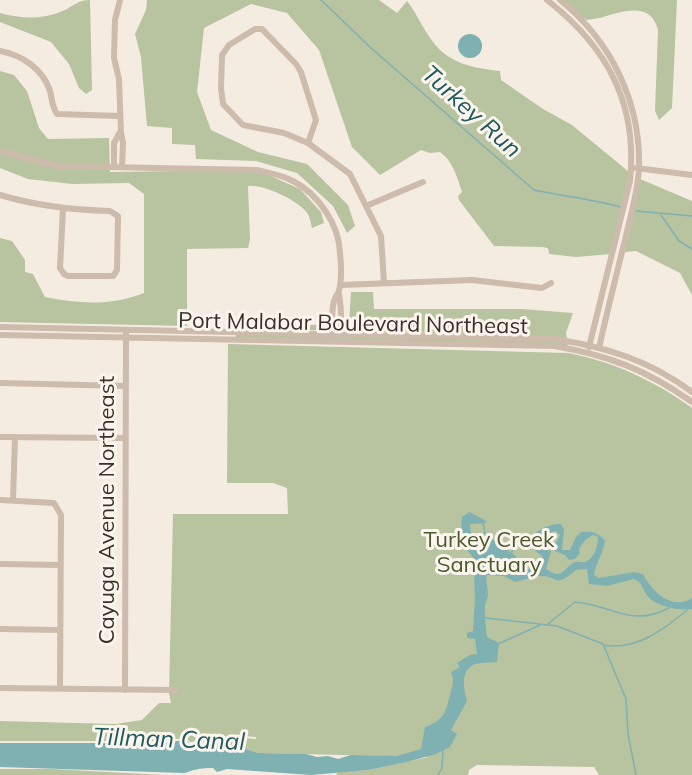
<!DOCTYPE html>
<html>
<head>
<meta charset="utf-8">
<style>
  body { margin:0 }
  canvas { display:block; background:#f4ebe1 }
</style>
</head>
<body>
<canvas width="692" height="775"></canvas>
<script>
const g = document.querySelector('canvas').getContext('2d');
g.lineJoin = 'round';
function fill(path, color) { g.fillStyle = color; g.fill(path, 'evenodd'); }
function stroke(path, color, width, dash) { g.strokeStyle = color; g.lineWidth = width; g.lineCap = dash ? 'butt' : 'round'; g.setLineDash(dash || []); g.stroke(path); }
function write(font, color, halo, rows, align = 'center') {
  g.font = font + ' Mulish,sans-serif'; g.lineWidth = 6; g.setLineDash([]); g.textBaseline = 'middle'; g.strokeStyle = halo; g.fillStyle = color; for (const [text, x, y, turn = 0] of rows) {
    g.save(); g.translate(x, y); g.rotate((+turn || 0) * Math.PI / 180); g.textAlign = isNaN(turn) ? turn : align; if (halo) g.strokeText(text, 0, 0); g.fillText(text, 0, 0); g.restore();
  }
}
fill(new Path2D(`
  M90 0 92 90 86 94 79 88 69 64 51 42 0 22V13C23 19 43 20 65 10 74 5 79 0 90 0Z
  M147 0H379L397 13 407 1C417 14 423 29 433 42 450 64 473 68 500 71L501 80 543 109 572 125 629 172 611 254 576 257 549 254 548 248 542 247 494 246 459 200 458 196 462 192C457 177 453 161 440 152L430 153 421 150 380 175 352 147 319 50 287 13 251 4 204 28 197 92 211 130 258 152 307 164 348 205 355 226 347 233 333 206 297 173 256 161 196 159 195 145 172 144V128L147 126 141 57 135 34 146 10Z
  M563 0H677L672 108 659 120 655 111 658 30C651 0 620 12 600 18 596 19 590 19 586 20Z
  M0 71 14 75 27 91 39 128 48 139 109 138 110 172 257 170 300 189 321 212 324 223 312 228C311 224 310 217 308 214 299 201 264 184 248 186L250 239 248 248 187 249V326L0 322V238L12 241 25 260V272L33 274 45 297C79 304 112 306 144 293V194L129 183 72 184 28 179 0 168Z
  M640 179 692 201V295L680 273 636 251 624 252Z
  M351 292H373L374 309H522L573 313 566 333 567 338 505 335 236 328V327L349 324Z
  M236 333 554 341 567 343 568 346 236 337Z
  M228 344 568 353C614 362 653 380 692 408V775H599L594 767 477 765 469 770 468 775H336L338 772 368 770 429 757 258 753 228 743 231 737 256 739V737L231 735 227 741 190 742 186 738 160 741H0V721L115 724 142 720 159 703H171L169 693 173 514H288L287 488 273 483H227Z
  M0 769H52L164 775H0Z`), '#b8c4a0');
fill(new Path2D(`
  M458 46a12 12 0 1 1 24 0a12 12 0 1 1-24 0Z
  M469 512 485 520 486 523 470 524C471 534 473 544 483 547L492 539 516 556 513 573 521 572 542 564V556L532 548 520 545C534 534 543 524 561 524L564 529 562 550H570L576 537 581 532C592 531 598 532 605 541 603 554 596 562 594 575L599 578 634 572 643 574C652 592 672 611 692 598V609C679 611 653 606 646 594 642 588 642 582 634 579L607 586 589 584 587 569 576 570C552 590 560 575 540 576 532 577 523 580 515 582L504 576 487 575C485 582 488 586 488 594 488 599 485 602 485 607 484 617 486 627 487 637L499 643 497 662C490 663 478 662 473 665 460 672 464 690 467 701L451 730 457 734 450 747 436 754 407 762 368 770 311 775 227 769 217 772 213 768C202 768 195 769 185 773L0 767V743H160L186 740 190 744 228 743 258 753 306 754 317 757 328 756 338 759 351 755 397 756 421 749 425 727C444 720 445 714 450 695 452 687 455 681 451 672L460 667 457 663 470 655 477 654 475 639 467 638V633L473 631 475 599 474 578 479 567C478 561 476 560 471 555 462 545 460 530 462 517ZM556 531 560 535 554 546 555 551 565 555 569 560 575 559 580 553 579 549 585 540 593 535 598 537C598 546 594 559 585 562 582 563 578 561 575 562 562 568 564 581 546 569L551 551 539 547 537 542C542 535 548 532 556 531Z`), '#7fb0b2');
stroke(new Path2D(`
  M321 0 371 48 534 190C563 196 592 199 621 207
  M636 211 692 216
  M661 215 679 241 692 249
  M483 523 486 538 489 541
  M512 552 514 543H522
  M486 618 557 626 603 644 626 699 628 734 636 775
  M548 624 575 602C613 605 630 628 669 608
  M498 644 540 625
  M603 645C636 651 663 630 687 610
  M438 775 442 768 443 750`), '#7fb0b2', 1.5);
stroke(new Path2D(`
  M120 0 115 20 114 58 119 79 121 132 123 143 122 167
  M547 0C607 47 638 103 630 181L589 347
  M560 0C611 41 641 102 639 168 638 192 630 217 625 240 616 276 607 312 599 348
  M0 51C22 55 43 69 50 91 52 99 52 107 57 114L120 116
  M308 143 284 133 243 125 223 104 221 88 222 55 229 45 255 29H262L296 64 301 72 316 120 308 143 350 174 381 236 384 283
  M0 151 57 166 257 170C269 173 282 175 293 181 318 194 339 224 340 253 341 263 342 275 340 285 340 289 338 291 339 294 341 308 343 323 337 335
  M114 167V143L120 132
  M636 168 692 175
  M0 195C37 206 72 210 110 211L118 216 117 270 113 276H68L64 274 60 268 63 209
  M366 206 423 182
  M341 285 472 280 542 288 551 283
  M0 327 554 339C606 347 649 360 692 392
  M337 334C330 324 331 302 338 293
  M0 335 554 346C608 355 647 370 692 402
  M0 383 126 386
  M0 437 125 438
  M0 500 54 503 61 515 60 689
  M13 500 15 437
  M0 564 60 565
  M0 629 60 630
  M0 688 175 690
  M125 690 126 334`), '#cdbbac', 6);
write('22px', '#3b302b', '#fbf5ee', [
  ["Port Malabar Boulevard Northeast",353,324,1],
  ["Cayuga Avenue Northeast",107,510,-90]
]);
write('22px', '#4a5a2e', '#fbf5ee', [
  ["Turkey Creek",489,540],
  ["Sanctuary",489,565]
]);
write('italic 24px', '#1f5a5e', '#fbf5ee', [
  ["Turkey Run",471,112,42],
  ["Tillman Canal",169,740,2]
]);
</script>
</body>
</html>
